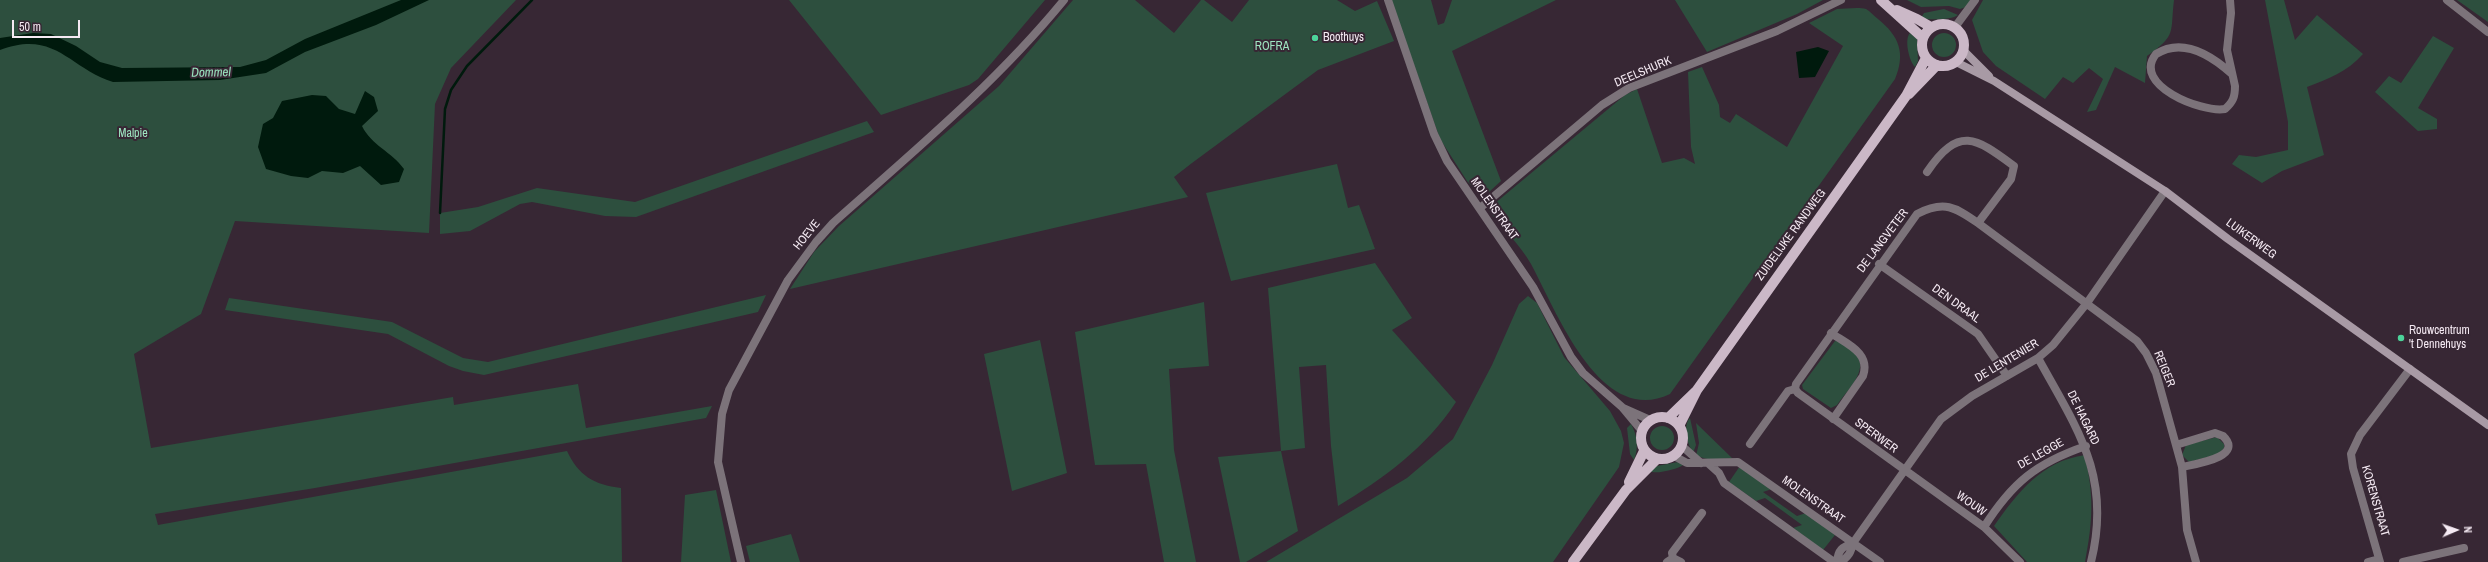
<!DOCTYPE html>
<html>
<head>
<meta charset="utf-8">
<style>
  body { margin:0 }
  #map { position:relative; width:2488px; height:562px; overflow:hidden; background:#372734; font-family:"Archivo Narrow",sans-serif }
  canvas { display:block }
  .north { position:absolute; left:2436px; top:510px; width:40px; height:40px; -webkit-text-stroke:3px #372734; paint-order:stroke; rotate:88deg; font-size:11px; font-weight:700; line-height:16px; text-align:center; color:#f5eaf3 }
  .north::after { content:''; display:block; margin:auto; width:14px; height:18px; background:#f5eaf3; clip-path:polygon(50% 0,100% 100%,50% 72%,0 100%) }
  .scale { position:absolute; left:12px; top:20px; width:68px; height:18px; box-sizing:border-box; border:2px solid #f5eaf3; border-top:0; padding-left:5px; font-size:12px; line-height:14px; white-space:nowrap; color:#f5eaf3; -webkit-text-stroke:3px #372734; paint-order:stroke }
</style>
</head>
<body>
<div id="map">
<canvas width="2488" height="562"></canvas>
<div class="north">N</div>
<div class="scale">50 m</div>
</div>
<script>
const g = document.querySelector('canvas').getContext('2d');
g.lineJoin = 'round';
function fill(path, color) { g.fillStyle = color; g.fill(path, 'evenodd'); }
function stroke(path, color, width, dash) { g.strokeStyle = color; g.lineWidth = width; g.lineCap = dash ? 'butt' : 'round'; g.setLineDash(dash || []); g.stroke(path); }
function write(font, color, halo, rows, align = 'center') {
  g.font = font + ' "Archivo Narrow",sans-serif'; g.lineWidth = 4; g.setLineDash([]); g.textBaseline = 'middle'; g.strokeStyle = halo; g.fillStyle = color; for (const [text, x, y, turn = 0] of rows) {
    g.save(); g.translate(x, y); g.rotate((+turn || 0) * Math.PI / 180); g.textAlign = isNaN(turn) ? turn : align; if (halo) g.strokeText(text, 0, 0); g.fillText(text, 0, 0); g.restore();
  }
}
fill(new Path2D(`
  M0 0H516L451 68 435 104 429 233 235 221 201 314 134 354 151 448 453 397 454 405 578 384 586 428 712 406 706 418 315 488 155 514 158 525 567 451C578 475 594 485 621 488L622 562H0Z
  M789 0H1045L978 79 969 85 881 115Z
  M1073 0H1135L1174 33 1201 0H1204L1232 22 1249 0H1337L1355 11 1377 1 1394 41 1318 70 1192 163 1174 177 1188 197 790 289 814 252 839 226 999 86Z
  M1391 0H1431L1438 25 1444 23 1452 0H1556L1452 51 1501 181 1489 192 1480 195 1467 181 1440 139Z
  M1675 0H1823L1797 14 1707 52Z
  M1907 0H1971L1966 7 1960 9 1949 6 1921 7Z
  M1983 0H2174C2170 33 2177 35 2147 56L2145 83 2115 67 2096 110 2087 112 2103 79 2089 68 2073 83 2063 77 2045 99 1996 66 1983 52 1972 20Z
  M2265 0H2284L2295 40 2317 15 2363 54C2347 72 2328 79 2307 87L2324 155 2282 171 2262 183 2232 164 2239 155 2256 157 2288 150V122Z
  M2457 0H2488V22Z
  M1837 9C1845 9 1858 7 1866 9 1870 11 1874 16 1878 19 1899 36 1906 53 1895 79L1670 394C1600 428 1556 310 1531 264 1520 244 1501 228 1488 209L1625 95 1637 89 1662 163 1684 158 1695 164 1691 147 1688 72 1702 67 1719 105 1720 117 1730 123 1736 114 1787 147 1843 46 1809 23Z
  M1944 9 1958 15C1952 20 1929 20 1921 18L1924 13Z
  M1910 33 1917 39 1918 61 1915 67C1909 61 1904 39 1910 33Z
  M1932 45a12 12 0 1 1 24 0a12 12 0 1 1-24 0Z
  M2433 36 2454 48 2418 108 2437 119V129L2418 131 2375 92 2389 76 2401 83Z
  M867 121 874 132 636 217 605 216 532 202 520 204 470 231 440 234V213L478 207 537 188 635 202Z
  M1337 164 1348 208 1359 205 1375 249 1231 281 1206 193Z
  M1375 263 1412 318 1392 330 1456 402C1426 448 1384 478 1338 506L1331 446 1326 365 1299 367 1305 448 1281 451 1298 531 1246 562H1240L1218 457 1281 451 1268 288Z
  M766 295 758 312 484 375 463 371 449 366 388 334 225 310 229 298 392 322 463 358 488 362Z
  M1528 296 1537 303 1564 357 1610 411 1621 431 1624 443 1619 467 1553 562H1266L1407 478 1453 439 1492 365 1519 304Z
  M1204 302 1209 366 1169 369 1174 450 1196 562H1164L1146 464 1095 465 1075 332Z
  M1040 340 1067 473 1012 491 984 354Z
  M1835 341C1841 341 1846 347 1851 350 1874 366 1848 389 1837 405L1831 408 1803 389 1802 385Z
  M1690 418 1696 445 1693 453C1688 445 1682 426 1690 418Z
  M1696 423 1732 458 1711 460 1696 456 1699 443Z
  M1631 424C1637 434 1639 448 1634 460L1630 454 1627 428Z
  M1650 438a12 12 0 1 1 24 0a12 12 0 1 1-24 0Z
  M2217 437 2224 444V448L2219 454 2189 462 2182 455 2186 445Z
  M2085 455C2094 497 2093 520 2085 562H2027L1994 526C2018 492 2042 461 2085 455Z
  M1678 462 1683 465C1678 469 1655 475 1650 471L1657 466Z
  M1740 466 1772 489 1763 492 1797 516 1806 513 1835 535 1823 550 1793 528 1802 525 1765 498 1756 501 1729 482Z
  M716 490 731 562H681L685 495Z
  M791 534 800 562H750L746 546Z`), '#2d4f3e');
fill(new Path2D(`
  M401 0H429L376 25 305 52 266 73 220 80 113 82C69 68 55 29 0 50V38L33 33 51 34 76 46 100 62 122 68 240 67 266 60 305 39Z
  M1818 47 1829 51 1815 77 1799 78 1796 52Z
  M365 91 374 97 378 111 362 126C371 145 392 152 404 169L399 182 381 185 360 166 343 173 322 171 308 178 291 176 266 169 258 147 263 124 273 118 282 101 312 95 326 96 339 109 355 114Z`), '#001a0d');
stroke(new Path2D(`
  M440 213 445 109 451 90 467 66 532 0`), '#001a0d', 2.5);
stroke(new Path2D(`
  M1388 0 1434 134 1447 161 1533 287 1571 357 1583 373 1622 407 1642 431
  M2230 0 2231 13 2227 50 2235 86C2235 97 2233 102 2225 109 2202 113 2131 85 2156 54 2183 37 2211 55 2232 74
  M2447 0 2488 32
  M1955 27 1975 0
  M1927 172C1959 125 1976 138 2014 166L2011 179 1978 223
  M1480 208 1602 105 1629 88 1777 31 1841 0
  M1879 264 1978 334 2007 376
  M1831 333C1847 344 1871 353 1863 376L1833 419
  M2038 358C2078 430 2112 477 2091 562
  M1795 389 1798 393 1984 527 2020 562
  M1623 408 1650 420
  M1750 444 1788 391 1795 389 1796 384 1917 214C1944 200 1955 207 1978 223L2137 341 2146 353 2156 373 2182 467 2187 530 2196 562
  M2176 445 2215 433 2223 436C2245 457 2195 464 2182 467
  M1682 446 1701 463
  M1674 456 1687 463 1738 462 1880 562
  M1709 464 1719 473 1724 483 1834 562
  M1984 527C2012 483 2036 463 2086 446
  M1673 558 1681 562
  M741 562 718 462 722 414 729 390 788 280 816 242 833 223C913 152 996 83 1064 0
  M1667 562 1673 558 1672 553 1702 513
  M1837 562C1838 550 1842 547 1853 543
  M1840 562C1849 557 1851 552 1853 543L1941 419 1972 396 2038 358 2053 345 2087 303 2165 191
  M2368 562 2379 559
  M2380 562 2353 468 2351 454 2360 435 2410 369
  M2403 562 2464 548`), '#7c737a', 8);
stroke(new Path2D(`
  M1964 51 1989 76
  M1956 62 1994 81 2165 191 2228 239 2488 425`), '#a89aa5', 8);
stroke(new Path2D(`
  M1881 0 1923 38
  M1897 10 1917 19 1931 27
  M1922 45a21 21 0 1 1 42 0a21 21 0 1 1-42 0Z
  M1909 94 1937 65
  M1641 438a21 21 0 1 1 42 0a21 21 0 1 1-42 0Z
  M1668 418 1697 390 1906 96 1926 58
  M1679 426 1697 390
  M1629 482 1644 451
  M1573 562 1626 490 1657 459`), '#cbb8c7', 10);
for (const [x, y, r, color] of [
  [1315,38,4,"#4cd39a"],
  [2401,338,4,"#4cd39a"]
]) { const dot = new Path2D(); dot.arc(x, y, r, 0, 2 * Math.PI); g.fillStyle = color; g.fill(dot); stroke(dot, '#372734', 1.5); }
write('12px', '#f5eaf3', '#372734', [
  ["Boothuys",1323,38],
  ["Rouwcentrum",2409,331],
  ["'t Dennehuys",2409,345]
], 'left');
write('12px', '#9ee6c1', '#372734', [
  ["ROFRA",1272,47],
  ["Malpie",133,134]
]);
write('12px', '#f5eaf3', '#372734', [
  ["DEELSHURK",1643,72,-23],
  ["MOLENSTRAAT",1494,209,55],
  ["HOEVE",807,235,-51],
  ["ZUIDELIJKE RANDWEG",1791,235,-54],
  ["LUIKERWEG",2251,239,36],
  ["DE LANGVETER",1883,241,-53],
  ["DEN DRAAL",1956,304,36],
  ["DE LENTENIER",2007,361,-31],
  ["REIGER",2164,369,68],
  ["DE HAGARD",2083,418,64],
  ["SPERWER",1876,436,36],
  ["DE LEGGE",2041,454,-29],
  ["MOLENSTRAAT",1813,500,35],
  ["KORENSTRAAT",2375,501,74],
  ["WOUW",1971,504,35]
]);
write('italic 13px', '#9ae2be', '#372734', [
  ["Dommel",211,73,-1]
]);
</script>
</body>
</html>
